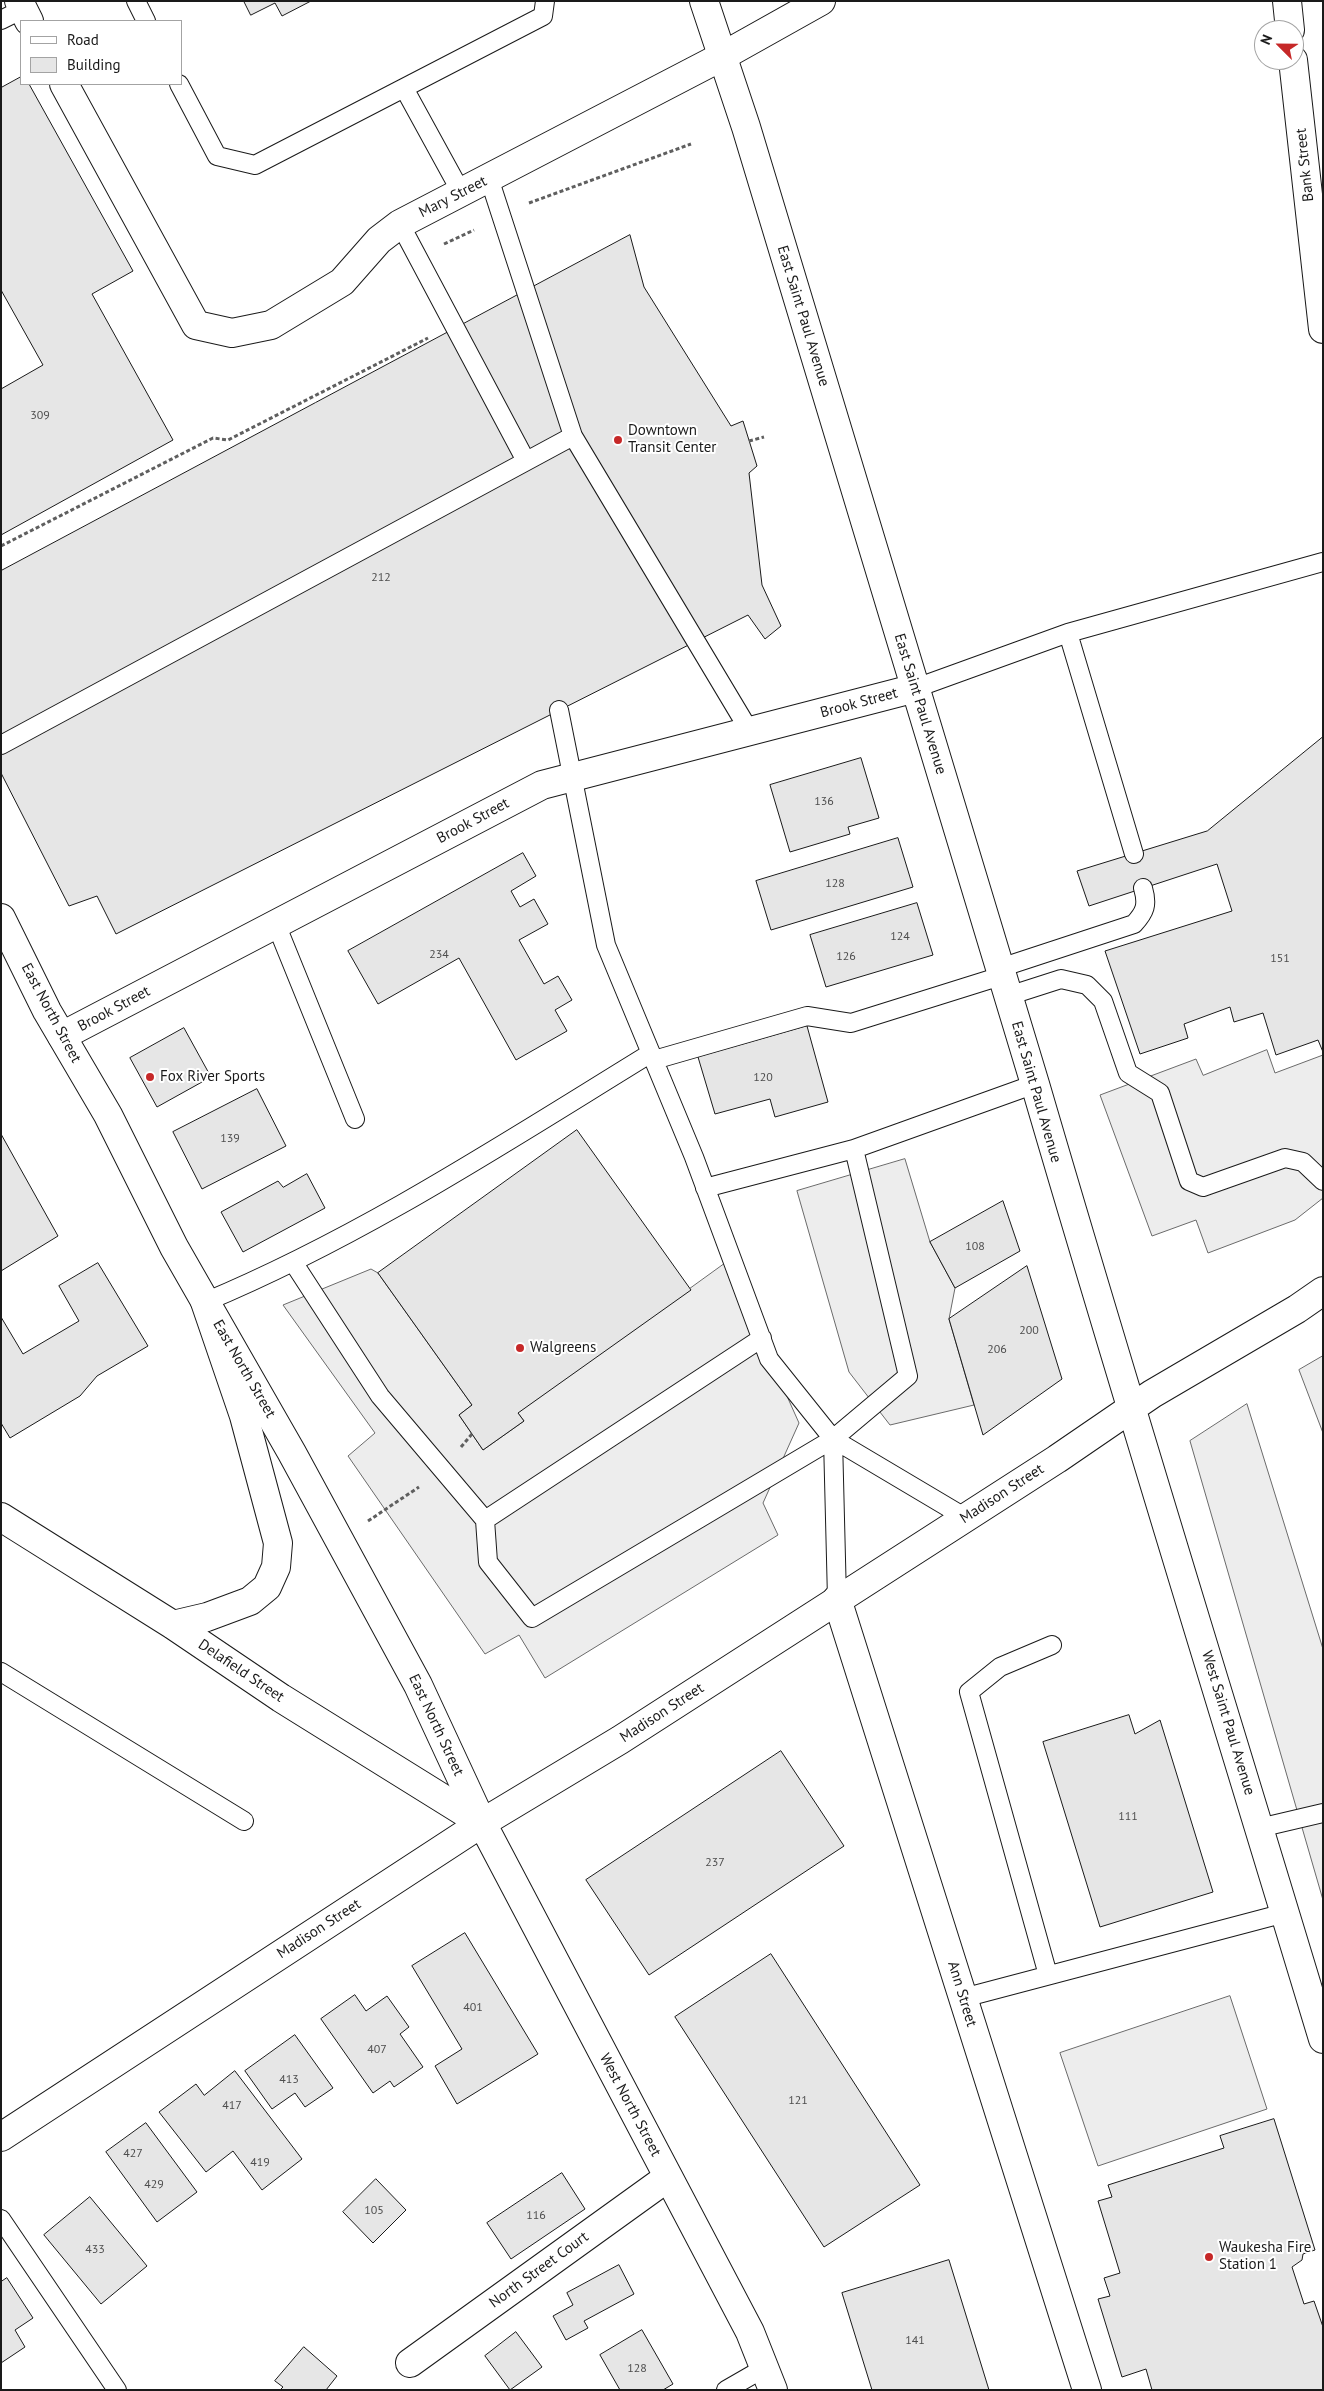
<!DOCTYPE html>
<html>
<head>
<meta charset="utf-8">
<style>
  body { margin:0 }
  #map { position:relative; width:1324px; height:2391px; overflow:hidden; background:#fff; font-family:"PT Sans",sans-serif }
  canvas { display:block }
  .frame { position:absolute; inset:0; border:2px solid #1a1a1a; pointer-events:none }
  .legend { position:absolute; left:20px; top:20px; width:162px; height:65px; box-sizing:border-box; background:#fff; border:1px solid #a3a3a3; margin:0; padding:6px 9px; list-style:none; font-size:15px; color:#1a1a1a }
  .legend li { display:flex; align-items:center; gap:10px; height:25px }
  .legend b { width:25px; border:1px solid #a3a3a3 }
  .north { position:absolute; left:1254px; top:20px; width:50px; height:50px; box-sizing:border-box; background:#fff; border:1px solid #a3a3a3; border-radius:50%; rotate:293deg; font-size:14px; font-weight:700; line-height:20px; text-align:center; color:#1a1a1a }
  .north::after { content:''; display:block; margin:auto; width:18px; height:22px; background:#c62828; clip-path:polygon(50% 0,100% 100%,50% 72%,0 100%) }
</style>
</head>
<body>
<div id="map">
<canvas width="1324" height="2391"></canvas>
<div class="frame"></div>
<ul class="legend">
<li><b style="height:6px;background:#fff"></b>Road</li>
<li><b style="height:14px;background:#e6e6e6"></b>Building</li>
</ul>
<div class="north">N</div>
</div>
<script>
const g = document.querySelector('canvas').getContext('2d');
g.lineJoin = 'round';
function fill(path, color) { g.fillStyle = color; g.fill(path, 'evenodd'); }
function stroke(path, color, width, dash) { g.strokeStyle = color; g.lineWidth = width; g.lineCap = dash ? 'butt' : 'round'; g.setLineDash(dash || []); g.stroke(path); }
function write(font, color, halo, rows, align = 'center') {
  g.font = font + ' "PT Sans",sans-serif'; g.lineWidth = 4; g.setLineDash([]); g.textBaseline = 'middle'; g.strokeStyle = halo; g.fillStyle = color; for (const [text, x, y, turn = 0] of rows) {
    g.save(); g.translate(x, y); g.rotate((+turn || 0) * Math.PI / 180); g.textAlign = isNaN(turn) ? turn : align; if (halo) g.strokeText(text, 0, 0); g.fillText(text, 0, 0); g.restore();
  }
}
const parking = new Path2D(`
  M1267 1050 1275 1073 1323 1055V1198L1295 1220 1208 1253 1196 1220 1152 1236 1100 1095 1196 1059 1203 1075Z
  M905 1159 930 1242 955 1288 949 1319 974 1405 890 1425 849 1372 797 1191Z
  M727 1262 799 1423 763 1503 778 1535 545 1678 519 1635 485 1654 348 1456 375 1433 283 1305 371 1269 378 1273 472 1405 459 1415 483 1450 524 1421 518 1413Z
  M1323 1356V1433L1299 1370Z
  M1247 1404 1323 1649V1900L1190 1441Z
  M1230 1996 1267 2109 1098 2166 1060 2053Z`);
fill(parking, '#ededed');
stroke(parking, '#6a6a6a', 1);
const building = new Path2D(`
  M244 1H311L282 16 275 3 251 15Z
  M21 77V84H29L133 271 92 294 173 440 1 535V389L43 365 1 290V88Z
  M630 235 644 287 731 426 743 421 757 466 749 473 762 585 781 626 765 639 748 615 116 934 97 896 69 906 1 773V571Z
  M1323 737V1052L1318 1040 1276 1055 1263 1013 1234 1022 1230 1007 1184 1024 1188 1038 1140 1054 1105 951 1232 911 1217 864 1089 906 1077 871 1207 831Z
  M861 758 879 818 848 827 850 834 790 852 770 785Z
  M898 838 913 887 771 930 756 881Z
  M523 853 536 876 511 891 520 907 534 899 548 924 519 940 544 984 558 976 572 1000 555 1010 567 1031 516 1060 459 958 378 1004 348 951Z
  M917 903 933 955 826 987 810 935Z
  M807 1026 828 1102 775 1117 770 1099 715 1114 698 1057Z
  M184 1028 211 1077 157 1107 130 1058Z
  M257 1089 286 1146 202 1189 173 1132Z
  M577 1130 691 1290 518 1413 524 1421 483 1450 459 1415 472 1405 378 1273Z
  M1 1134 58 1236 1 1271Z
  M307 1174 325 1208 243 1252 221 1212 278 1181 283 1187Z
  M1003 1201 1020 1251 955 1288 930 1242Z
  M98 1263 148 1346 97 1376 80 1396 10 1438 1 1423V1317L23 1354 79 1321 59 1286Z
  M1027 1266 1062 1379 983 1435 949 1319Z
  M1129 1715 1135 1734 1160 1720 1213 1892 1100 1927 1043 1742Z
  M781 1751 844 1846 649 1975 586 1880Z
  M465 1933 538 2054 457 2104 435 2066 462 2049 412 1966Z
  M771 1954 920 2185 824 2247 675 2017Z
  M355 1995 366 2011 387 1996 409 2027 400 2034 423 2067 394 2087 390 2081 373 2093 321 2019Z
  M295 2035 333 2088 305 2107 295 2093 272 2109 245 2071Z
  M235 2071 302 2159 262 2190 233 2151 206 2172 159 2112 196 2084 204 2095Z
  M1274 2119 1315 2250 1303 2254 1302 2260 1292 2267 1304 2304 1314 2301 1323 2327V2390H1152L1146 2369 1122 2377 1098 2299 1110 2296 1104 2278 1120 2273 1098 2201 1112 2197 1108 2185 1224 2148 1220 2136Z
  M146 2123 197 2192 157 2222 106 2152Z
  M562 2173 585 2209 511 2259 487 2223Z
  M376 2179 406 2210 373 2243 343 2212Z
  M90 2197 147 2266 101 2304 44 2235Z
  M949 2260 989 2390H872L842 2293Z
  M619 2265 634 2294 584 2321 588 2328 566 2340 553 2316 573 2305 567 2293Z
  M7 2278 33 2318 15 2330 25 2347 1 2363V2282Z
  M642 2330 673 2384 663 2390H620L600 2355Z
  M516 2332 542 2367 510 2390 485 2356Z
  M304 2347 337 2376 326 2390H280L283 2387 275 2381Z`);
fill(building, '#e6e6e6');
stroke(building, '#1a1a1a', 1);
const service = new Path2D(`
  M136 1 146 21
  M1 20 23 9
  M179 84 217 156 255 165 543 16 545 1
  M404 88 461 192
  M489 178 573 436
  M400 224 526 461
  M1068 633 1134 854
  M916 688 1068 633 1323 562
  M559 710 606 945 694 1157 769 1359 833 1439 966 1518
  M1 745 573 436 749 730
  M276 924 355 1119
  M1000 968 1134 924C1145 912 1148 905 1143 888
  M1008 996 1061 979 1087 985 1103 1001 1128 1073 1160 1093 1189 1181 1203 1187 1285 1158 1303 1162 1323 1181
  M654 1060 807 1016 851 1023 1001 976
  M705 1188 854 1149
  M293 1262 380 1396 485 1520 762 1338
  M205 1302C363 1236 506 1142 651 1053
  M833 1439 837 1599
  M485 1520 488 1562 532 1618 833 1439 908 1376 854 1149 1035 1084
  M1 1672 244 1821
  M1259 1828 1323 1813
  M1048 1975 969 1692 1000 1667 1052 1645
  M963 1998 1285 1913
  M1 2219 117 2390
  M726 2390 766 2367`);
const minor = new Path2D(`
  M19 1 29 21
  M1287 1 1290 30
  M1293 60 1323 329
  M64 84 196 325 232 333 271 325 342 282 379 240 400 224 721 57 821 1
  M62 1036 542 785 916 688
  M837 1599 1087 2390
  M410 2363 667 2178`);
const tertiary = new Path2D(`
  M1 918 47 1011 108 1115 174 1247 292 1453 418 1685 482 1823 750 2332 773 2390
  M1 2137 482 1823`);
const secondary = new Path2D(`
  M704 1 746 127 1035 1084C1128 1403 1227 1721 1323 2039
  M1 1517 173 1625 281 1698 482 1823 620 1740 1057 1459 1152 1394 1297 1309 1323 1291
  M173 1625 207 1617 250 1601 267 1587 276 1567 278 1543 244 1416 205 1302`);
stroke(service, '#1a1a1a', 20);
stroke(minor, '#1a1a1a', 30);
stroke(tertiary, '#1a1a1a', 30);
stroke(secondary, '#1a1a1a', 30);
stroke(new Path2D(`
  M529 203 691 144
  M444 244 474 230
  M749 441 764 437
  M1 546 213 438 228 440 428 338
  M461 1447 472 1434
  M368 1521 419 1487`), '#5f5f5f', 3, [4, 2.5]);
stroke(service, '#fff', 18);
stroke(minor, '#fff', 28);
stroke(tertiary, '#fff', 28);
stroke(secondary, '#fff', 28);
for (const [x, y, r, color] of [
  [618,440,5,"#c62828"],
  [150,1077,5,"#c62828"],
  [520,1348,5,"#c62828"],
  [1209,2257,5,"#c62828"]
]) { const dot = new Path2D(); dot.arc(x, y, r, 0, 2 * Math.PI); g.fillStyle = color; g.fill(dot); stroke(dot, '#fff', 2); }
write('12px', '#4d4d4d', null, [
  ["309",40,416],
  ["212",381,578],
  ["136",824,802],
  ["128",835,884],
  ["124",900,937],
  ["234",439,955],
  ["126",846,957],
  ["151",1280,959],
  ["120",763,1078],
  ["139",230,1139],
  ["108",975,1247],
  ["200",1029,1331],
  ["206",997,1350],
  ["111",1128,1817],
  ["237",715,1863],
  ["401",473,2008],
  ["407",377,2050],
  ["413",289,2080],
  ["121",798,2101],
  ["417",232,2106],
  ["427",133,2154],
  ["419",260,2163],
  ["429",154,2185],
  ["105",374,2211],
  ["116",536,2216],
  ["433",95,2250],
  ["141",915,2341],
  ["128",637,2369]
]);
write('15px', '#1a1a1a', '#fff', [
  ["Bank Street",1305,165,-96],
  ["Mary Street",453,197,-27],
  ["East Saint Paul Avenue",803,316,73],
  ["Brook Street",859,703,-15],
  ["East Saint Paul Avenue",920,704,73],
  ["Brook Street",473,821,-28],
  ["Brook Street",114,1009,-28],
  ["East North Street",51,1013,62],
  ["East Saint Paul Avenue",1036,1092,74],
  ["East North Street",244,1369,60],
  ["Madison Street",1002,1494,-33],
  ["Delafield Street",241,1671,34],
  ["Madison Street",662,1713,-33],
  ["West Saint Paul Avenue",1228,1723,73],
  ["East North Street",436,1725,65],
  ["Madison Street",319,1929,-33],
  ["Ann Street",962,1994,73],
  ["West North Street",630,2105,62],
  ["North Street Court",539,2270,-36]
]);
write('15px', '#1a1a1a', '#fff', [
  ["Downtown",628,431],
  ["Transit Center",628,448],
  ["Fox River Sports",160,1077],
  ["Walgreens",530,1348],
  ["Waukesha Fire",1219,2248],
  ["Station 1",1219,2265]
], 'left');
</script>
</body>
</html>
